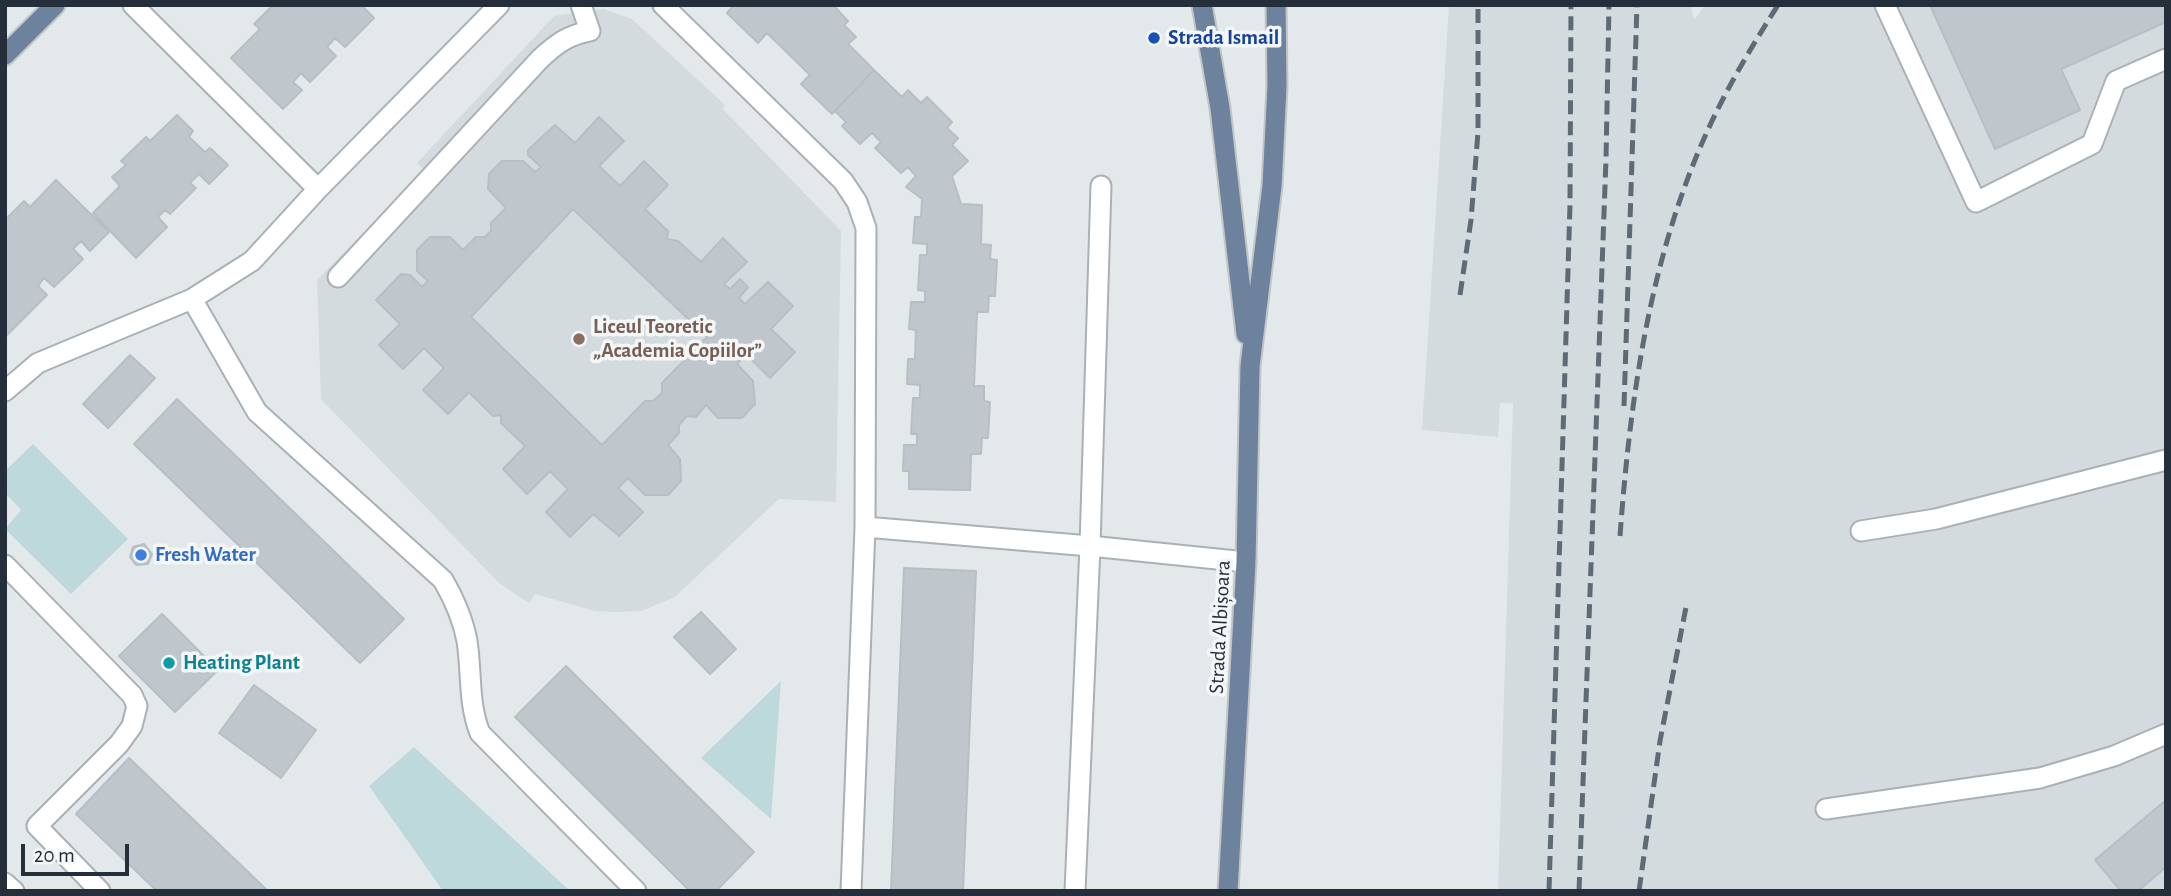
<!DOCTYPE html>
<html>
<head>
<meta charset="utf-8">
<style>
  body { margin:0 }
  #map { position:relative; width:2171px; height:896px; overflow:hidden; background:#e3e9eb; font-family:"Alegreya Sans",sans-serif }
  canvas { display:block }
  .frame { position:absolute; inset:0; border:7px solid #242f3b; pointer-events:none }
  .scale { position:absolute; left:21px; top:844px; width:108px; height:32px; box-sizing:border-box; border:4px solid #242f3b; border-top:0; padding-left:9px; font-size:21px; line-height:24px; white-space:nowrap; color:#242f3b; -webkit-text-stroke:5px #f3f7f8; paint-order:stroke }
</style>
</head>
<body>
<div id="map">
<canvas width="2171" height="896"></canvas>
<div class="frame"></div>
<div class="scale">20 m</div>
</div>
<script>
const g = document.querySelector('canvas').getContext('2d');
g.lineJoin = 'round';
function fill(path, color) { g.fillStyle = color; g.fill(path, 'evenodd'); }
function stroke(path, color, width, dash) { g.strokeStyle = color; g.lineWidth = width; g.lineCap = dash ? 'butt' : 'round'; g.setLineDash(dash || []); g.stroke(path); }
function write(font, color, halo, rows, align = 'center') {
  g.font = font + ' "Alegreya Sans",sans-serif'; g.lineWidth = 7; g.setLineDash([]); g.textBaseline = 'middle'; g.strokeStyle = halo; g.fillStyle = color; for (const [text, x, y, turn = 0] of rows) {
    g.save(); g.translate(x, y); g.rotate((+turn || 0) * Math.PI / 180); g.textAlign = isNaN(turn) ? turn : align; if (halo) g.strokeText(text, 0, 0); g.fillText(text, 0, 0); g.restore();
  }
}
fill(new Path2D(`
  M1449 5H1691L1694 20 1705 5H2166V891H1498L1513 403H1500L1498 437 1422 430Z
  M604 9 632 19 725 105 723 109 841 231 836 502 779 499 675 597 641 611 616 612 595 611 535 594 529 603 499 583 321 399 317 280 424 170 417 163 554 16Z`), '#d4dbdf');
fill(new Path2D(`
  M33 444 128 539 71 594 5 529 21 510 5 493V471Z
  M781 681 771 819 701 758Z
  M414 747 570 891H443L369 786Z`), '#bed9db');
const building = new Path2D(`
  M273 5H361L374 18 345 47 335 38 327 47 336 56 310 82 301 73 293 82 302 90 283 109 231 58 260 29 254 24Z
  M734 5H833L848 21 844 25 856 37 848 44 874 70 832 114 801 84 810 75 767 33 758 43 727 13Z
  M1930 5H2166V22L2061 69 2080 110 1995 149Z
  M874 70 902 97 908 90 921 103 927 97 952 122 947 128 958 138 952 145 968 161 952 176 961 204 982 205 981 244 991 245 990 259 997 260 995 296H989L988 312H977L974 386H984V401L990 402 988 438H982L981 454H971L970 490 909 489V471H903L904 445H917V434H911L913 398H920V385L907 384 908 359H915L916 330 909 329 911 302H925V291L918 290 920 255H927V244L913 243 915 217H921L922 199 906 187 916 176 908 167 901 173 875 148 881 142 872 133 860 144 842 126 846 122 835 111Z
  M177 115 193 131 189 137 205 152 210 148 228 165 209 184 199 174 190 183 196 188 170 214 165 210 158 217 167 227 136 258 93 213 120 186 112 177 126 165 121 161 146 137 150 141Z
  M599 117 624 141 599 166 620 186 644 161 668 185 645 209 668 231 667 239 678 241 701 262 723 238 747 262 724 284 730 289 740 279 748 287 739 298 745 304 768 282 793 306 771 329 795 352 770 378 746 354 737 364 753 381 755 404 742 418H718L706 405 696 417 687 416 679 425V433L668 445 680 459 681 481 668 495H645L628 478 618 488 643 512 619 536 593 514 570 537 546 512 568 489 550 471 527 494 503 469 525 446 501 423V415L493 416 469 392 448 414 423 390 444 368 424 348 403 369 379 345 400 324 376 300 401 274 410 275 422 287 428 281 417 271V250L430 237H450L463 250 476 237H485L491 231V223L506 208 488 189 489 174 502 161H523L535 172 541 167 528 155V150L555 125 575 143ZM573 209 707 337 662 383V393L653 401H645L602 445 471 317Z
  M56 180 109 232 90 251 81 241 73 249 83 259 54 287 44 278 38 286 47 295 5 337V220L24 201 30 207Z
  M130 355 155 378 108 428 83 404Z
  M177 399 404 619 360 663 134 444Z
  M144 544 152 554 148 564 136 565 130 557 133 547Z
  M904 568 976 571 963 891H891Z
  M701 612 736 649 710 674 674 637Z
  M162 614 218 670 175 712 119 656Z
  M566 666 754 852 716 891H690L515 717Z
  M254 685 316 730 281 778 219 733Z
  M129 758 268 891H157L76 814Z
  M2166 800V867L2138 891H2121L2095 860Z`);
fill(building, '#c0c7cc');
stroke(building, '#b6bfc5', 2);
const service = new Path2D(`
  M133 5 318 189
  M663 5 843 181 857 202 866 228 865 527 851 891
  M1885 5 1976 202 2092 144 2116 81 2166 59
  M338 277 540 59C556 44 568 35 590 31L581 5
  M192 299 257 412 443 580C454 599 463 619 467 641 472 673 468 703 480 733L636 891
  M5 391 38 363 192 299 252 261 318 189 499 5
  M865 527 1090 546 1246 562
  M1861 531 1936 519 2166 460
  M5 565 132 695 137 706 132 726 119 744 37 826 100 891
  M1826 809 2040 778 2114 756 2166 734
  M5 883 14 891
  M1075 891 1090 546 1101 186`);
const primary = new Path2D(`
  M1202 5 1220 108 1246 334
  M5 55 55 5
  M1228 891 1246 562 1250 366 1272 186 1277 86 1276 5`);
stroke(service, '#aab1b6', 23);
stroke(primary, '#c2c5c8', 23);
stroke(service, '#fff', 19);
stroke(primary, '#6c829d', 19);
stroke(new Path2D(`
  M1460 295 1471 220 1478 132V5
  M1624 406 1637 5
  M1620 536C1631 386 1653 233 1724 97 1740 66 1759 35 1778 5
  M1549 891 1570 205 1571 5
  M1579 891 1606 159 1609 5
  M1639 891 1660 741 1687 602`), '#5f6a77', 5, [14, 7]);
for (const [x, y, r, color] of [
  [1154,38,7,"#1a4fb4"],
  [579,339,7,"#8d6e63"],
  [141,555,7,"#3f7fe0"],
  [169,663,7,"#0f9aa8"]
]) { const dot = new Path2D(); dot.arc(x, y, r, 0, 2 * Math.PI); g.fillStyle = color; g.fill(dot); stroke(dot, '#f3f7f8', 2.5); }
write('bold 21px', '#164399', '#f3f7f8', [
  ["Strada Ismail",1168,38]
], 'left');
write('bold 21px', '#785e54', '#f3f7f8', [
  ["Liceul Teoretic",593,327],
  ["„Academia Copiilor”",593,351]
], 'left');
write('bold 21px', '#366cbe', '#f3f7f8', [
  ["Fresh Water",155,555]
], 'left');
write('21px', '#242f3b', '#f3f7f8', [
  ["Strada Albișoara",1220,627,-87]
]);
write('bold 21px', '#0d838f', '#f3f7f8', [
  ["Heating Plant",183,663]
], 'left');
</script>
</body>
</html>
